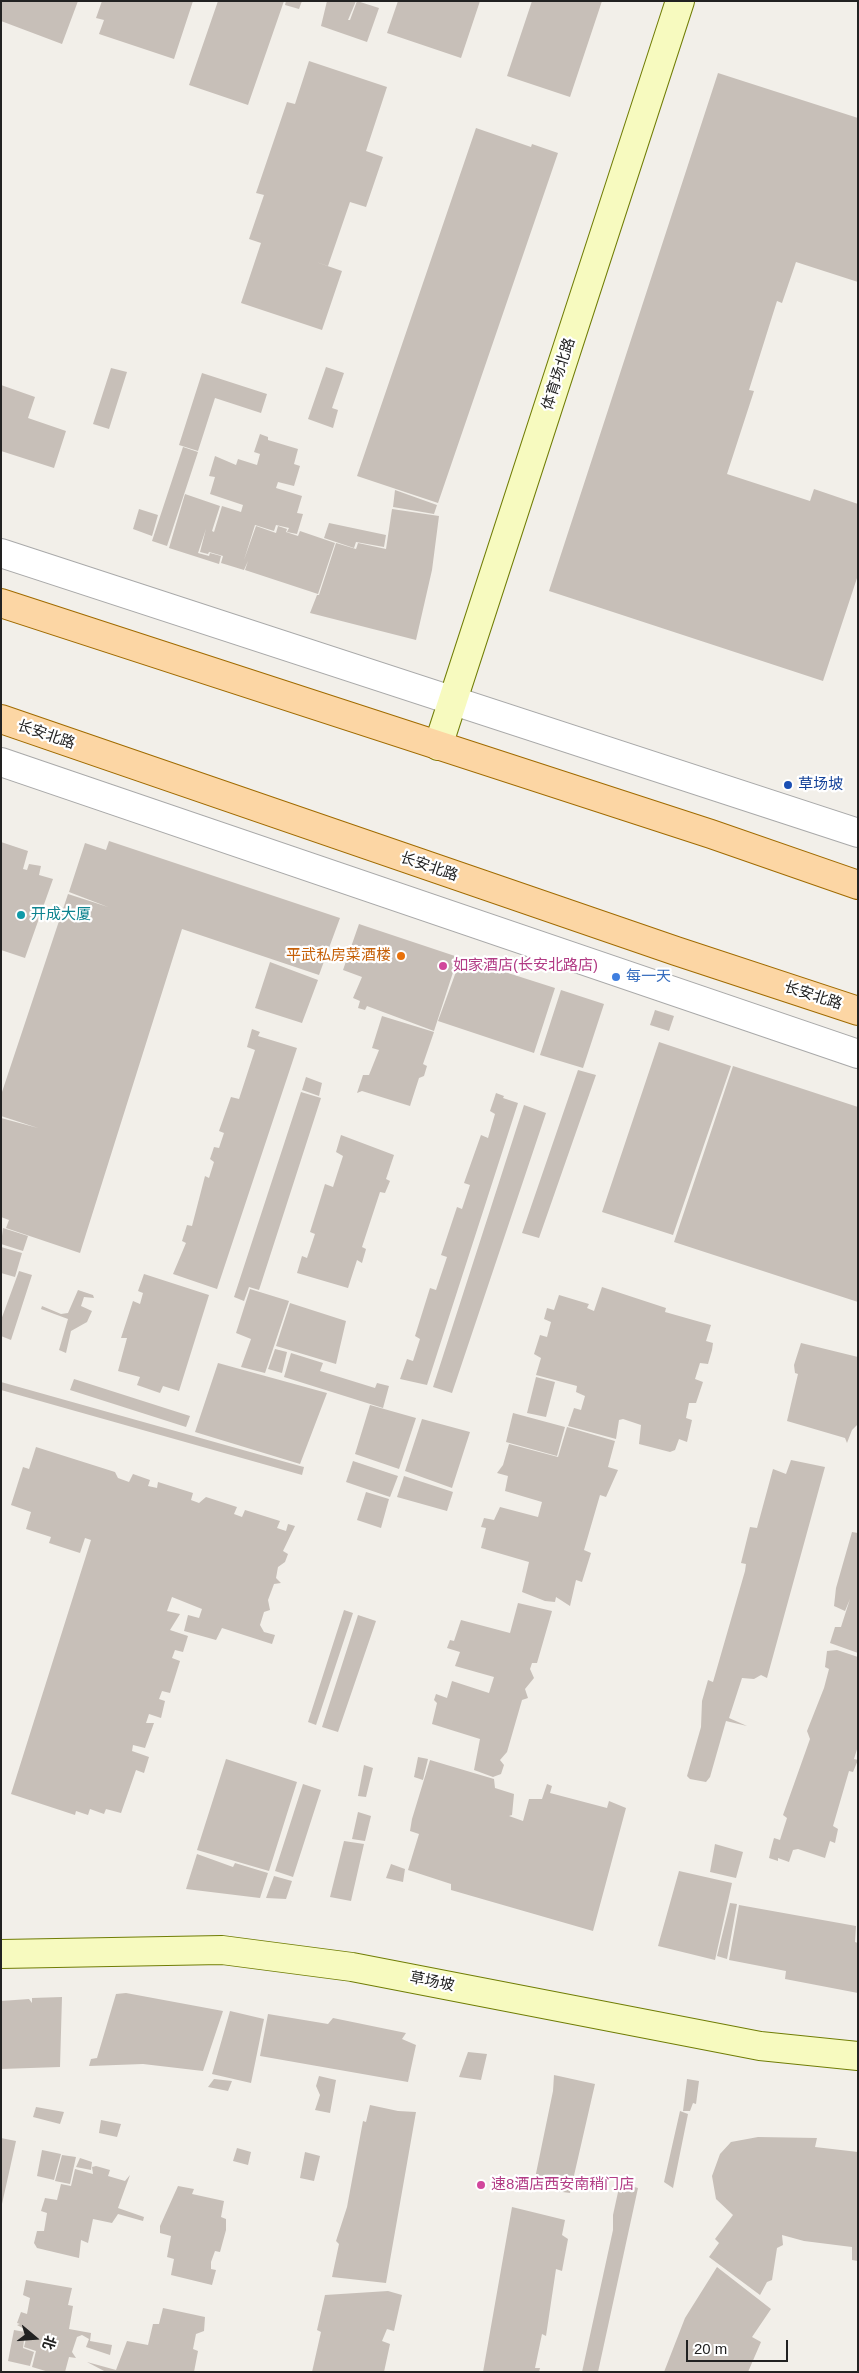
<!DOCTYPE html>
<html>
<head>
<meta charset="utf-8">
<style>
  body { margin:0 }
  #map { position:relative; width:859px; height:2373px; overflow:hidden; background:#f2efe9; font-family:Arial,"Noto Sans SC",sans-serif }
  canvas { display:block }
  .frame { position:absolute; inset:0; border:2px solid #222; pointer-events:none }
  .north { position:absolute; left:10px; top:2313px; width:50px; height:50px; -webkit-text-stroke:4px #fff; paint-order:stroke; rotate:108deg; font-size:14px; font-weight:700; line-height:20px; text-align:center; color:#222 }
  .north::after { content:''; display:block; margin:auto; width:18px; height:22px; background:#222; clip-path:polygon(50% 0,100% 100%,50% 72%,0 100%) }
  .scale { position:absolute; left:686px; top:2340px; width:102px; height:22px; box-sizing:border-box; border:2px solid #222; border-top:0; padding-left:6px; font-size:15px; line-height:18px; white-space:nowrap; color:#222; -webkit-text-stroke:4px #fff; paint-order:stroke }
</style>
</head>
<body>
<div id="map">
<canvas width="859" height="2373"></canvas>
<div class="frame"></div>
<div class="north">北</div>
<div class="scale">20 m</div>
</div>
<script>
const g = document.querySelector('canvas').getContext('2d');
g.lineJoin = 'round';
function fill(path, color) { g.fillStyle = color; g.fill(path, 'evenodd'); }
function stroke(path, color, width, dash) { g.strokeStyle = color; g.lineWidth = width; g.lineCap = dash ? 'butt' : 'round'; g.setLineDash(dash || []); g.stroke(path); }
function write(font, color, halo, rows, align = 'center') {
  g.font = font + ' Arial,"Noto Sans SC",sans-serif'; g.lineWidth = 4.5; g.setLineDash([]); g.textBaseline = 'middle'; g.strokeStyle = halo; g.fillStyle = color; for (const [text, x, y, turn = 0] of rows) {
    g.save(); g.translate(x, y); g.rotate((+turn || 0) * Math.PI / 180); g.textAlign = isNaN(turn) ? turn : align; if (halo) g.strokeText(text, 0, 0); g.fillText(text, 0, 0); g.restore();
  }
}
fill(new Path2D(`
  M1 1H78L62 44 1 21Z
  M102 1H193L174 59 99 34 104 20 96 18Z
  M218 1H284L248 105 189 85Z
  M286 1H302L299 9 285 5Z
  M327 1H356L348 20H350L357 1 379 8 367 42 321 26Z
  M398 1H480L461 58 387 33Z
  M532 1H602L570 97 507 76Z
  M309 61 387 87 366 151 383 157 366 207 350 202 328 266 316 262 342 271 322 330 241 303 261 243 249 239 264 195 256 193 287 102 295 104Z
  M718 73 858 118V282L796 262 782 303 777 301 749 390 754 391 727 474 810 501 814 489 858 504V575L823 681 549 591Z
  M476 128 531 147 532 144 558 153 438 503 357 476Z
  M326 367 344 373 332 408 338 410 333 428 308 419Z
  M111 368 127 372 109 429 93 424Z
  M202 373 267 394 261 413 215 398 198 451 179 445Z
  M1 385 35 397 28 418 66 431 54 468 1 451Z
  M260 434 268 437V440L298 449 294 464 300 466 294 486 278 482 276 488 302 496 297 513 303 514 297 534 287 532 289 528 276 525 274 531 255 525 244 560 256 526 276 533 278 526 287 529 286 532 298 536 300 531 335 543 318 594 245 570 248 561 244 570 221 563 223 556 209 552 208 554 200 552 206 529 198 553 209 556 210 553 221 556 219 564 169 548 185 494 220 506 212 531 214 532 222 506 241 512 243 505 210 494 215 477 209 476 215 456 236 465 238 459 257 465 260 454 254 452Z
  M183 447 198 452 167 546 152 541Z
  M395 490 437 505 434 514 393 507Z
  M139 509 158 515 152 536 133 529Z
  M392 509 439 516 432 570 416 640 310 613 317 595H319L336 543 356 549 358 543 386 549Z
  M329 523 386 535 384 547 356 542 354 548 324 538Z
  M109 841 340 918 319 975 182 929 80 1253 6 1228 9 1220 1 1217V1118L38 1128 1 1116V1095L68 894 108 907 69 892 85 843 106 850Z
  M1 842 28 851 23 869 27 870 29 864 41 866 39 875 53 879 25 958 1 950Z
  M359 924 458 957 434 1031 367 1006 365 1010 358 1008 360 1001 353 998 362 977 343 970Z
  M461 958 555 988 534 1053 438 1021Z
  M270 962 318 980 302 1023 255 1008Z
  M561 990 604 1004 583 1068 540 1055Z
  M655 1010 674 1016 669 1031 650 1025Z
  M382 1016 434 1032 423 1064 427 1066 424 1076 419 1078 410 1106 362 1091 357 1093 363 1075H369L379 1050 372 1048Z
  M252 1029 260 1032 258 1036 297 1048 217 1289 173 1274 186 1243 182 1241 187 1225 192 1226 205 1176 209 1178 214 1162 210 1159 214 1147 219 1148 224 1133 219 1131 231 1097 239 1099 255 1050 247 1047Z
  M659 1042 731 1066 673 1235 602 1212Z
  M733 1066 858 1107V1302L674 1242Z
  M578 1070 596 1075 539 1238 522 1233Z
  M306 1077 322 1083 319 1096 302 1090Z
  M301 1092 321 1098 259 1290 249 1287 244 1301 234 1297Z
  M496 1093 504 1096 503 1098 518 1103 427 1385 400 1379 407 1359 413 1361 420 1339 415 1336 430 1288 436 1290 447 1257 441 1255 457 1207 462 1209 470 1185 464 1183 481 1135 488 1138 495 1114 490 1111Z
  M524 1105 546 1113 452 1393 433 1387Z
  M341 1135 394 1155 386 1179 390 1181 385 1193 380 1192 362 1247 366 1249 362 1263 357 1260 348 1288 297 1273 302 1256 307 1258 315 1234 310 1232 325 1184 333 1187 343 1156 336 1152Z
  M3 1228 28 1236 23 1251 1 1244Z
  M1 1247 22 1253 15 1277 1 1273Z
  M19 1271 32 1275 11 1340 1 1336V1320Z
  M144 1274 209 1295 179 1391 163 1386 160 1393 137 1385 140 1377 118 1371 127 1338H121L133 1301 140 1304 143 1293 138 1291Z
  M602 1287 666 1308 665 1312 711 1325 706 1341 713 1343 712 1350 708 1364 700 1363 695 1379 703 1382 696 1403H689L686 1418 692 1420 687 1442 679 1439 675 1450 670 1452 639 1444 641 1425 623 1419 619 1420 616 1439 568 1426 574 1408 581 1410 585 1396 576 1392 577 1386 536 1375 541 1358 534 1354 540 1335 547 1337 551 1322 544 1319 547 1308 554 1310 559 1295 589 1304 587 1308 594 1311Z
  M250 1289 289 1301 265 1373 241 1367 251 1339 236 1333Z
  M78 1290 93 1295 94 1298 84 1297 81 1306 92 1311 87 1322 71 1331 66 1353 59 1350 68 1319 41 1309 42 1306 61 1314 68 1313Z
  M290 1303 346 1321 336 1364 276 1346Z
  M801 1343 858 1357V1424L852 1430 847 1443 845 1438 787 1421 798 1374 795 1373 794 1365Z
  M275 1349 287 1352 282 1373 268 1369Z
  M291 1353 323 1363 320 1371 375 1388 377 1383 389 1386 383 1408 284 1377Z
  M218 1363 327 1393 300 1464 195 1432Z
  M536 1377 555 1382 546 1417 527 1413Z
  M74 1379 190 1416 186 1427 70 1390Z
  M1 1382 300 1466 304 1467 302 1475 1 1390Z
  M370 1405 416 1418 399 1469 355 1454Z
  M513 1413 565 1427 557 1456 506 1442Z
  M422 1419 470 1432 452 1488 405 1471Z
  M567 1427 615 1441 608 1467 618 1470 606 1497 600 1495 584 1550 591 1553 582 1582 576 1580 570 1606 556 1597 555 1602 545 1601 522 1592 529 1562 481 1548 486 1528 481 1527 484 1518 494 1520 500 1507 538 1517 542 1502 505 1491 508 1476 497 1473 503 1465 509 1444 558 1457Z
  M36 1447 115 1472 118 1478 129 1482 133 1474 150 1480 148 1486 157 1488 158 1482 193 1493 191 1500 199 1503 206 1497 237 1507 234 1514 242 1517 245 1510 280 1521 277 1528 286 1531 288 1524 295 1526 283 1551 288 1554 285 1562 278 1567 276 1578 281 1583 274 1584 268 1600 270 1610 264 1612 260 1625 264 1632 275 1635 272 1644 222 1628 216 1640 184 1631 188 1615 199 1618 202 1609 172 1597 167 1611 180 1614 170 1630 188 1636 183 1652 175 1650 172 1658 180 1661 170 1693 162 1691 159 1699 165 1701 161 1718 149 1714 146 1723H154L145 1748 133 1745 132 1751 149 1757 144 1773 136 1770 121 1813 106 1809 104 1814 90 1809 88 1815 76 1811 75 1815 11 1794 91 1540 85 1538 80 1553 49 1543 51 1537 26 1529 31 1512 11 1505 23 1467 29 1469Z
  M791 1460 825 1467 767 1678 761 1675 754 1679 742 1678 729 1718 747 1726 726 1721 710 1777 706 1782 690 1779 687 1776 701 1727 702 1701 708 1680 713 1682 745 1571 746 1564 741 1563 750 1527 757 1528 773 1469 786 1474Z
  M353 1461 398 1476 390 1497 346 1482Z
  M404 1476 453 1492 447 1511 397 1497Z
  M366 1492 389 1499 381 1528 357 1520Z
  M852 1532 858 1533V1653L830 1643 835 1627H841L850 1599 845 1611 834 1606 836 1588Z
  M518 1603 552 1611 537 1663H532L530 1669 534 1678 525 1689 528 1698 522 1700 507 1752 500 1760 504 1765 501 1774 493 1777 474 1770 480 1739 432 1724 437 1703 434 1700 436 1694 447 1698 452 1681 489 1693 494 1677 455 1666 460 1652 447 1648 450 1640 454 1641 461 1620 510 1633Z
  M344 1610 353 1613 316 1725 308 1722Z
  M358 1615 376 1621 338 1732 322 1727Z
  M837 1650 858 1657V1746L854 1759 858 1760 853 1772 849 1771 833 1826 838 1829 835 1843 830 1841 825 1858 798 1849 793 1850 789 1862 778 1858V1861L769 1858 771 1849 774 1838 780 1840 787 1818 783 1815 810 1739 807 1731 824 1688 829 1669 825 1667 827 1651Z
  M418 1757 428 1759 423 1780 414 1777Z
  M226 1759 297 1782 269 1871 197 1850Z
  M430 1760 494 1779 495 1788 514 1794 512 1815 509 1816 523 1821 529 1799H542L547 1784 552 1786 550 1793 607 1808 609 1801 626 1808 593 1931 451 1890V1884L408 1870 419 1834 410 1831 412 1819Z
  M364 1765 373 1768 366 1797 358 1796Z
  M303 1784 321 1790 293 1877 275 1871Z
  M358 1812 371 1816 365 1841 352 1839Z
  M344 1841 364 1844 351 1901 330 1897Z
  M715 1844 743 1852 736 1878 710 1872Z
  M197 1854 233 1867 235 1863 268 1873 260 1898 186 1889Z
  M391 1864 405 1869 403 1882 386 1878Z
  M679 1871 732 1883 715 1960 658 1946Z
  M274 1876 292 1881 286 1899 266 1898Z
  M730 1903 737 1904 727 1959 717 1956Z
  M739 1905 856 1926 855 1942 858 1943V1993L785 1979 786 1971 729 1960Z
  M126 1993 223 2011 203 2071 143 2064 89 2066 91 2059 97 2058 116 1994Z
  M62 1997 60 2067 1 2069V2001L29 1999 32 2003V1998Z
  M230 2011 264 2019 251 2083 212 2074Z
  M268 2014 328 2024 333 2018 406 2033 402 2039 416 2045 408 2082 260 2056Z
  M468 2052 487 2054 481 2080 459 2077Z
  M554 2075 595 2084 570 2193 533 2188 553 2091Z
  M319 2076 336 2080 330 2113 315 2110 320 2095 316 2086Z
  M214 2079 232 2081 228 2091 208 2087Z
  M687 2079 699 2081 696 2104 693 2103 690 2111H683Z
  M370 2105 398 2111 416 2112 386 2283 332 2277 339 2244 336 2241 347 2207 363 2121 366 2122Z
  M36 2107 64 2112 60 2124 33 2117Z
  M680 2111 688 2114 673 2188 664 2182Z
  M101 2120 121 2124 117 2137 99 2133Z
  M758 2137 817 2138 815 2147 858 2152V2261L852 2260V2247L804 2241 782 2235 783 2245 777 2248 772 2280 767 2282 760 2295 709 2257 719 2243 715 2239 733 2215 716 2199 712 2176 720 2154 731 2142Z
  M1 2138 16 2141 2 2204H1Z
  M237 2148 251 2152 248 2165 233 2161Z
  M42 2150 61 2154 54 2180 37 2176Z
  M305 2152 320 2156 314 2181 300 2178Z
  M62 2155 76 2157 70 2184 55 2181Z
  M80 2158 92 2162 91 2170 76 2167Z
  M96 2166 110 2170 108 2176 125 2181 130 2175 118 2208 144 2217 143 2221 118 2214 112 2223 93 2219 88 2243 81 2240 79 2258 37 2248 34 2243 37 2231H44L47 2213 41 2211 45 2198 57 2200 61 2184 71 2186 75 2169 93 2174 92 2167Z
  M620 2183 638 2188 598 2372H582L613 2230V2215Z
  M178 2186 194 2189 192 2194 224 2201 221 2217 226 2219V2230L220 2252 215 2251 211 2262V2269L216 2270 212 2285 171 2275 174 2259 167 2257 171 2236 160 2233V2226Z
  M512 2207 565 2220 562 2235 568 2239 562 2271 556 2269 546 2336 542 2334 535 2368H540L539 2372H483Z
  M717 2267 771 2309 752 2337 761 2342 748 2372H664L685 2318Z
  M26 2280 72 2288 68 2305 73 2306 69 2329 91 2333 90 2341 112 2345 110 2355 86 2347 89 2339 82 2335 77 2337 72 2352 76 2358 69 2357 65 2372H49L32 2367 36 2351 24 2347 28 2331 17 2325 20 2324 17 2323 21 2312 27 2314 30 2298 23 2295Z
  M388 2291 402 2295 394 2331 387 2329 382 2341 390 2344 384 2372H312L321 2332 317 2330 325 2295Z
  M163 2308 205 2317 204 2331 196 2334 193 2349 198 2351 194 2372H106L87 2362 116 2370 127 2341 148 2345 153 2324H159Z
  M14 2330 25 2332 23 2348 34 2352 30 2366 8 2361Z`), '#c7bfb8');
const street = new Path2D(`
  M1 553 858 833
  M1 762 858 1054`);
const secondary = new Path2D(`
  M438 746 680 1
  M1 1954 222 1950 352 1967 760 2046 858 2056`);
const primary = new Path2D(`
  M1 603 711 834 858 885
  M1 719 676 951 858 1011`);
stroke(street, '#a9a9a9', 30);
stroke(secondary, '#707d05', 30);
stroke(primary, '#a06b00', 30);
stroke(street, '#fff', 28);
stroke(secondary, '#f7fabf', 28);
stroke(primary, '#fcd6a4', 28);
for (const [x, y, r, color] of [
  [788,785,5,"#1a4fb4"],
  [21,915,5,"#0f9aa8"],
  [401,956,5,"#e8710a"],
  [443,966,5,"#d1479c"],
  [616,977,5,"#3f7fe0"],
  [481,2185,5,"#d1479c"]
]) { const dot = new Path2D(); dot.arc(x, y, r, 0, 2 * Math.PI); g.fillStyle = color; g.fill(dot); stroke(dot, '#fff', 2); }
write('15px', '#222', '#fff', [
  ["体育场北路",559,374,-72],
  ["长安北路",46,735,19],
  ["长安北路",429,867,19],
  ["长安北路",813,996,18],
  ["草场坡",432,1982,11]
]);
write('15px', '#164399', '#fff', [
  ["草场坡",798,785]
], 'left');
write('15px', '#0d838f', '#fff', [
  ["开成大厦",31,915]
], 'left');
write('15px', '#c56008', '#fff', [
  ["平武私房菜酒楼",391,956]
], 'right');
write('15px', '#b23c85', '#fff', [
  ["如家酒店(长安北路店)",453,966],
  ["速8酒店西安南稍门店",491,2185]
], 'left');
write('15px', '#366cbe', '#fff', [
  ["每一天",626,977]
], 'left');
</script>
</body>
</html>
